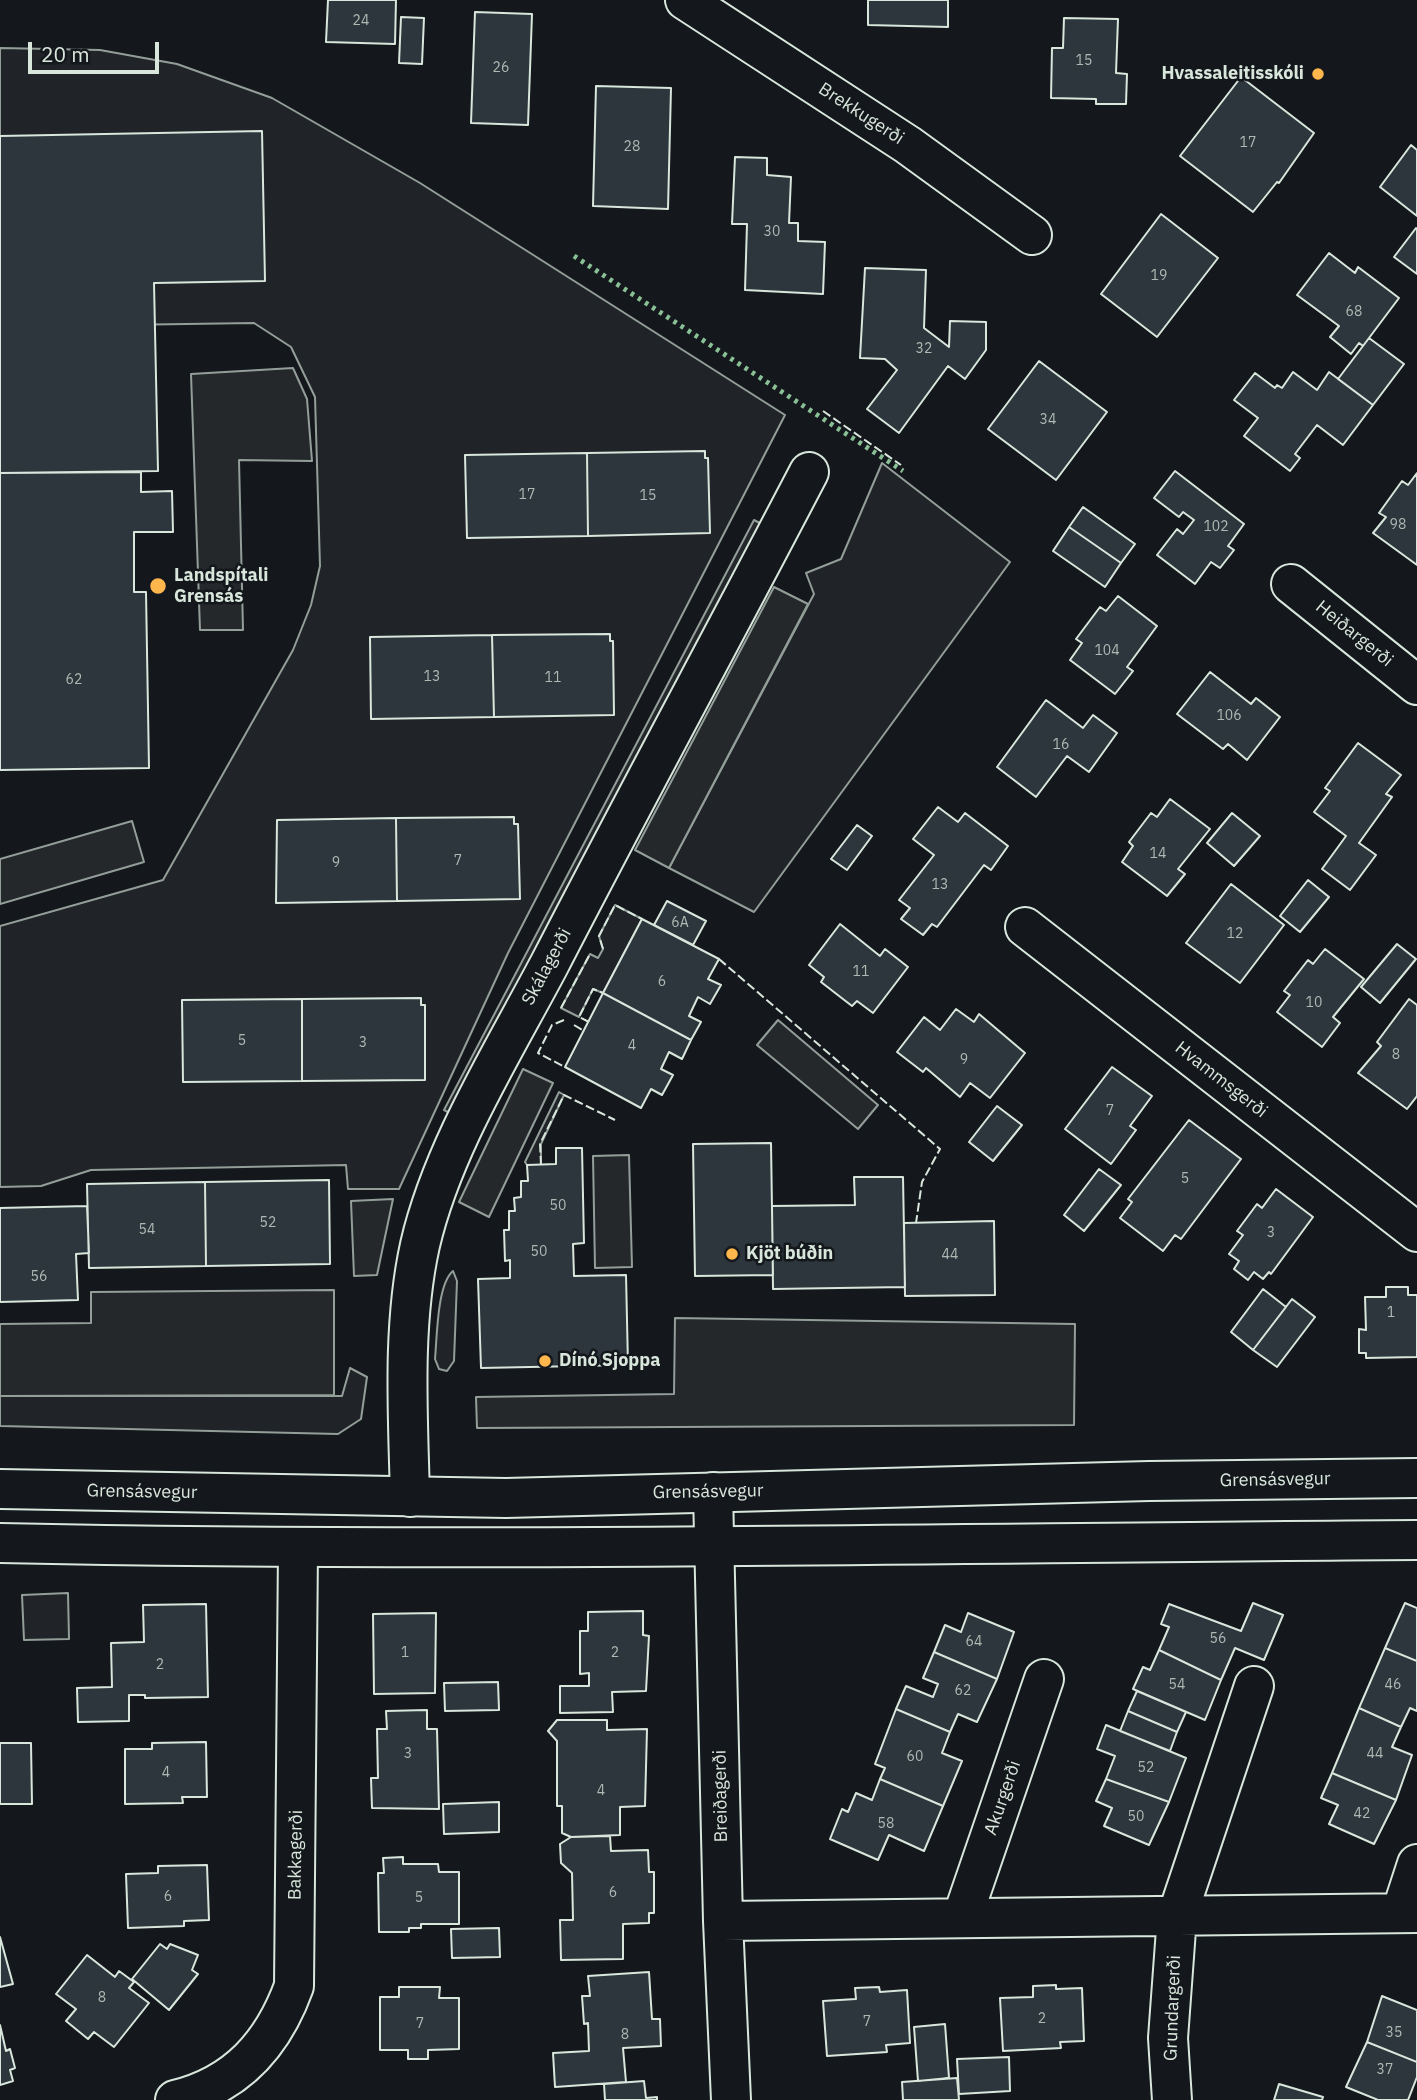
<!DOCTYPE html>
<html>
<head>
<meta charset="utf-8">
<style>
  body { margin:0 }
  #map { position:relative; width:1417px; height:2100px; overflow:hidden; background:#14181c; font-family:"IBM Plex Sans",sans-serif }
  canvas { display:block }
  .scale { position:absolute; left:28px; top:42px; width:131px; height:32px; box-sizing:border-box; border:4px solid #d8e6dc; border-top:0; padding-left:9px; font-size:21px; line-height:24px; white-space:nowrap; color:#d8e6dc; -webkit-text-stroke:5px #14181c; paint-order:stroke }
</style>
</head>
<body>
<div id="map">
<canvas width="1417" height="2100"></canvas>
<div class="scale">20 m</div>
</div>
<script>
const g = document.querySelector('canvas').getContext('2d');
g.lineJoin = 'round';
function fill(path, color) { g.fillStyle = color; g.fill(path, 'evenodd'); }
function stroke(path, color, width, dash) { g.strokeStyle = color; g.lineWidth = width; g.lineCap = dash ? 'butt' : 'round'; g.setLineDash(dash || []); g.stroke(path); }
function write(font, color, halo, rows, align = 'center') {
  g.font = font + ' "IBM Plex Sans",sans-serif'; g.lineWidth = 5; g.setLineDash([]); g.textBaseline = 'middle'; g.strokeStyle = halo; g.fillStyle = color; for (const [text, x, y, turn = 0] of rows) {
    g.save(); g.translate(x, y); g.rotate((+turn || 0) * Math.PI / 180); g.textAlign = isNaN(turn) ? turn : align; if (halo) g.strokeText(text, 0, 0); g.fillText(text, 0, 0); g.restore();
  }
}
const green = new Path2D(`
  M0 48 100 50 177 64 272 98 420 183 785 415 508 953 399 1189H348L346 1165 91 1170 41 1186 0 1187V926L163 880 293 650 311 605 320 566 315 397 291 347 254 323 51 326 0 233Z
  M882 463 1010 562 754 912 669 868 814 594 806 573 841 559Z
  M615 905 642 919 603 993 593 989 579 1017 561 1008 590 954 598 958 603 949 599 936Z
  M559 1092 564 1095 541 1144V1165H527L525 1162Z
  M453 1271 457 1281 454 1361 447 1371 439 1369 435 1359C437 1338 437 1284 453 1271Z
  M350 1368 367 1377 361 1419 338 1434 0 1426V1396H342Z
  M68 1593 69 1639 24 1640 22 1595Z`);
fill(green, '#202428');
stroke(green, '#939e99', 2);
const parking = new Path2D(`
  M293 368 307 399 312 461 239 460 243 630H200L191 374Z
  M754 520 769 528 459 1118 444 1110Z
  M774 587 808 604 669 868 635 850Z
  M132 821 144 862 0 904V859Z
  M778 1020 878 1105 858 1129 757 1045Z
  M523 1069 553 1083 489 1217 459 1202Z
  M629 1155 632 1267 595 1268 593 1156Z
  M393 1199 377 1275 354 1276 351 1201Z
  M334 1290V1395L0 1396V1324L91 1323V1292Z
  M675 1318 1075 1324 1074 1425 477 1428 476 1397 674 1394Z`);
fill(parking, '#24282b');
stroke(parking, '#939e99', 2);
const building = new Path2D(`
  M328 0H396L395 44 326 42Z
  M868 0H948V27L868 25Z
  M475 12 532 14 528 125 471 123Z
  M401 17 424 18 422 64 399 63Z
  M1064 18 1118 19 1116 73 1127 74 1126 104H1096V99L1051 98 1052 48H1063Z
  M1241 77 1314 133 1279 183 1277 182 1253 212 1180 156Z
  M596 86 671 88 668 209 593 206Z
  M262 131 265 281 154 283 158 471 0 473V136Z
  M1411 145 1417 150V216L1380 187Z
  M735 157 767 158V175L791 177 789 223H798V241L825 242 823 294 745 290 747 224H732Z
  M1161 214 1218 258 1157 337 1101 294Z
  M1416 228 1417 229V274L1394 257Z
  M1329 253 1355 273 1358 267 1399 298 1363 346 1359 343 1351 354 1330 337 1339 326 1297 295Z
  M865 268 926 270 924 328 949 347 950 321 986 322V350L965 379 948 366 899 433 867 409 897 370 885 359 860 358Z
  M1369 338 1404 364 1373 405 1338 379Z
  M1039 361 1107 412 1056 480 988 429Z
  M1293 372 1317 390 1329 372 1373 405 1343 445 1317 425 1295 454 1300 458 1290 471 1244 436 1258 418 1234 400 1255 373 1275 388 1277 385 1282 388Z
  M705 451V458H708L710 533 588 536 587 453Z
  M587 453 588 536 467 538 465 455Z
  M1175 471 1244 524 1228 546 1234 550 1220 568 1211 562 1195 584 1157 555 1177 529 1183 534 1194 520 1183 512 1179 517 1154 498Z
  M141 472V492L172 491 173 532H134V592H146L149 768 0 770V473Z
  M1417 473V565L1373 533 1386 517 1379 513 1402 481 1408 485Z
  M1083 507 1135 544 1121 563 1069 527Z
  M1069 527 1121 563 1105 587 1053 551Z
  M1118 596 1157 626 1127 667 1133 671 1115 694 1070 660 1082 643 1076 639 1100 607 1106 611Z
  M610 634V641H613L614 715 494 717 492 635Z
  M492 635 494 717 371 719 370 637Z
  M1210 672 1251 704 1256 698 1280 717 1247 760 1228 744 1223 749 1177 714Z
  M1046 700 1083 728 1093 715 1117 733 1089 772 1067 756 1036 797 997 767Z
  M1358 743 1401 775 1386 794 1392 797 1359 843 1376 855 1350 890 1322 869 1346 836 1314 812 1330 791 1325 788Z
  M1170 799 1210 829 1178 869 1185 874 1167 896 1122 862 1133 846 1129 842 1151 813 1157 817Z
  M938 807 958 822 965 813 1008 846 991 870 984 865 937 927 932 924 923 935 901 919 910 908 899 900 934 855 913 839Z
  M1232 813 1260 836 1234 866 1207 843Z
  M514 817V824H518L520 899 397 901 396 818Z
  M396 818 397 901 276 903 277 820Z
  M857 825 872 836 847 870 831 859Z
  M1308 880 1329 897 1300 932 1280 916Z
  M1231 884 1284 925 1240 983 1186 943Z
  M667 901 706 921 693 945 654 925Z
  M642 919 719 959 708 979 721 985 710 1004 698 997 689 1016 701 1022 691 1040 603 993Z
  M840 924 880 956 885 949 908 967 873 1013 857 1001 852 1006 821 982 824 977 809 965Z
  M1397 944 1416 959 1380 1003 1361 987Z
  M1325 949 1364 979 1333 1017 1340 1023 1322 1047 1277 1012 1290 995 1284 991 1308 960 1313 964Z
  M603 993 691 1040 682 1059 669 1052 661 1069 673 1075 662 1095 651 1089 641 1108 565 1067Z
  M421 998V1005H425V1080L302 1081V999Z
  M302 999V1081L183 1082 182 1000Z
  M1409 999 1417 1005V1096L1407 1109 1358 1073 1381 1046 1377 1042Z
  M956 1009 974 1022 979 1014 1025 1053 990 1098 970 1083 960 1097 926 1068 923 1072 897 1052 924 1017 940 1030Z
  M1112 1067 1152 1096 1130 1126 1136 1130 1111 1164 1065 1129Z
  M997 1106 1022 1125 993 1161 969 1142Z
  M1189 1120 1241 1159 1181 1239 1175 1235 1163 1251 1120 1218 1132 1202 1128 1199Z
  M771 1143 773 1275 695 1276 693 1144Z
  M556 1148H582L584 1243 573 1244 574 1276 626 1275 628 1365 481 1368 478 1279 510 1278V1260L505 1261 504 1230H509V1211H515L514 1198 521 1197V1181H528L527 1165 556 1164Z
  M1099 1169 1121 1185 1084 1231 1064 1215Z
  M854 1177H903L905 1287 773 1289 772 1206 855 1205Z
  M329 1180 330 1264 206 1266 205 1182Z
  M205 1182 206 1266 89 1268 87 1184Z
  M1276 1189 1313 1217 1271 1274 1269 1272 1263 1279 1254 1272 1248 1280 1234 1269 1239 1261 1229 1254 1243 1235 1237 1231 1257 1204 1262 1208Z
  M87 1206 89 1253 76 1254 78 1300 0 1302V1208Z
  M994 1221 995 1295 905 1296 904 1223Z
  M1386 1287H1408V1295H1417V1357L1366 1358V1353H1359V1329L1366 1330 1365 1297H1386Z
  M1263 1289 1286 1307 1253 1350 1231 1332Z
  M1292 1299 1315 1317 1277 1367 1253 1350Z
  M1253 1603 1283 1615 1264 1660 1235 1648 1221 1680 1159 1650 1169 1627 1161 1624 1169 1604 1241 1631Z
  M1405 1603 1417 1608V1661L1385 1648Z
  M206 1604 208 1697 145 1698V1695H129V1721L78 1722 77 1688 112 1687 111 1643 144 1642 143 1605Z
  M643 1611V1635L649 1636 646 1691 612 1692 613 1712 560 1713V1686H589V1673L580 1674V1631H588V1612Z
  M436 1613 435 1693 374 1694 373 1614Z
  M968 1613 1014 1632 997 1679 934 1652 945 1625 961 1632Z
  M1385 1648 1417 1661V1711L1410 1708 1401 1727 1359 1708Z
  M1159 1650 1221 1680 1205 1720 1133 1689 1143 1667 1150 1670Z
  M934 1652 997 1679 977 1722 958 1714 950 1732 896 1709 906 1686 933 1697 938 1684 923 1678Z
  M498 1682 499 1710 445 1711 444 1683Z
  M1137 1691 1186 1712 1177 1732 1128 1711Z
  M1359 1708 1401 1727 1392 1747 1412 1755 1396 1800 1332 1773Z
  M896 1709 950 1732 942 1753 962 1761 943 1806 880 1779 885 1768 875 1764Z
  M427 1710V1729H437L439 1809 372 1808 371 1778H378L377 1729H387L386 1711Z
  M1128 1711 1177 1732 1170 1751 1120 1731Z
  M557 1720H607V1730L647 1729 645 1806 620 1807V1835L571 1837 562 1833V1806H557V1741L548 1731Z
  M1106 1725 1186 1758 1169 1802 1106 1779 1115 1756 1097 1749Z
  M206 1742 207 1797H182L183 1803 125 1804V1749H152V1743Z
  M0 1743H31L32 1804H0Z
  M1332 1773 1396 1800 1374 1844 1329 1824 1338 1805 1321 1798Z
  M880 1779 943 1806 924 1851 889 1835 878 1860 830 1839 842 1809 848 1812 856 1793 872 1800Z
  M1106 1779 1169 1802 1149 1845 1104 1826 1112 1808 1096 1801Z
  M499 1802V1832L444 1834 443 1804Z
  M610 1836 611 1851 648 1850 649 1872H654V1913H649V1923L623 1924V1959L561 1960 560 1920H573L572 1873 561 1863 560 1844 571 1837Z
  M403 1857V1864H438L439 1872H459V1924H421V1928H409V1932H379L378 1873H384L383 1858Z
  M207 1865 209 1920 184 1921V1926L128 1928 126 1874 158 1873V1866Z
  M499 1928 500 1957 452 1958 451 1929Z
  M0 1937 13 1984 0 1987Z
  M160 1944 167 1949 170 1944 198 1955 192 1970 198 1974 169 2010 132 1979Z
  M87 1955 115 1977 119 1971 134 1982 129 1988 149 2003 114 2047 94 2032 88 2039 66 2021 76 2009 56 1994Z
  M649 1972 652 2019H660L661 2046 623 2048 626 2082 555 2087 553 2053 589 2051 588 2023 584 2024 582 1996H590L588 1976Z
  M1056 1985V1989L1082 1988 1084 2041 1060 2042 1061 2048 1003 2051 1000 1998 1033 1997V1986Z
  M399 1987H440L439 1998H459V2049L428 2050V2059H408V2050H380V1997H399Z
  M879 1987 880 1992 907 1990 910 2043 886 2045 887 2052 827 2056 823 2001 856 1999 855 1988Z
  M1382 1996 1417 2010V2062L1367 2042Z
  M945 2024 949 2078 918 2081 914 2027Z
  M0 2025 6 2051 10 2049 15 2068 10 2070 13 2081 0 2085Z
  M1367 2042 1417 2062V2077L1408 2100H1378L1346 2087Z
  M1009 2057 1010 2091 959 2094 957 2059Z
  M957 2078 959 2100H903L902 2082Z
  M644 2081 646 2098 657 2097V2100H605L604 2084Z
  M1279 2084 1323 2097 1322 2100H1274Z`);
fill(building, '#2c363c');
stroke(building, '#d8e6dc', 2);
const street = new Path2D(`
  M685 0 908 145 1032 235
  M1291 584 1417 685
  M1025 927 1417 1232
  M713 1492 723 1921 731 2100
  M410 1497C408 1415 402 1326 420 1245 442 1149 503 1052 549 965 634 800 723 637 809 472
  M1401 1913 1417 1864
  M962 1918 1044 1679
  M723 1921 1417 1913
  M175 2100C237 2085 273 2044 294 1986L298 1549
  M1172 2100 1168 2038 1177 1916 1254 1686`);
const secondary = new Path2D(`
  M0 1489 506 1498 1149 1481 1417 1478
  M0 1543C472 1553 945 1543 1417 1540`);
stroke(street, '#d8e6dc', 42);
stroke(secondary, '#d8e6dc', 42);
stroke(street, '#14181c', 38);
stroke(secondary, '#14181c', 38);
stroke(new Path2D(`
  M574 256 903 471`), '#8ac095', 5, [3.5, 5]);
stroke(new Path2D(`
  M823 411 901 465
  M603 949 599 936 615 905 642 919
  M719 959 940 1149 922 1182 916 1223
  M561 1008 590 954
  M564 1020 552 1025 538 1053 565 1067
  M589 1022 579 1017 593 989 603 993
  M574 1025 584 1031
  M541 1165 540 1144 564 1095 615 1120`), '#d8e6dc', 2, [9, 3.5]);
for (const [x, y, r, color] of [
  [1318,74,7,"#ffb74d"],
  [158,586,9,"#ffb74d"],
  [732,1254,7,"#ffb74d"],
  [545,1361,7,"#ffb74d"]
]) { const dot = new Path2D(); dot.arc(x, y, r, 0, 2 * Math.PI); g.fillStyle = color; g.fill(dot); stroke(dot, '#14181c', 2.5); }
write('14px', '#adbab4', null, [
  ["24",361,21],
  ["15",1084,61],
  ["26",501,68],
  ["17",1248,143],
  ["28",632,147],
  ["30",772,232],
  ["19",1159,276],
  ["68",1354,312],
  ["32",924,349],
  ["34",1048,420],
  ["17",527,495],
  ["15",648,496],
  ["98",1398,525],
  ["102",1216,527],
  ["104",1107,651],
  ["13",432,677],
  ["11",553,678],
  ["62",74,680],
  ["106",1229,716],
  ["16",1061,745],
  ["14",1158,854],
  ["7",458,861],
  ["9",336,863],
  ["13",940,885],
  ["6A",680,923],
  ["12",1235,934],
  ["11",861,972],
  ["6",662,982],
  ["10",1314,1003],
  ["5",242,1041],
  ["3",363,1043],
  ["4",632,1046],
  ["8",1396,1055],
  ["9",964,1060],
  ["7",1110,1111],
  ["5",1185,1179],
  ["50",558,1206],
  ["52",268,1223],
  ["54",147,1230],
  ["3",1271,1233],
  ["50",539,1252],
  ["44",950,1255],
  ["56",39,1277],
  ["1",1391,1313],
  ["56",1218,1639],
  ["64",974,1642],
  ["1",405,1653],
  ["2",615,1653],
  ["2",160,1665],
  ["54",1177,1685],
  ["46",1393,1685],
  ["62",963,1691],
  ["3",408,1754],
  ["44",1375,1754],
  ["60",915,1757],
  ["52",1146,1768],
  ["4",166,1773],
  ["4",601,1791],
  ["42",1362,1814],
  ["50",1136,1817],
  ["58",886,1824],
  ["6",613,1893],
  ["6",168,1897],
  ["5",419,1898],
  ["8",102,1998],
  ["2",1042,2019],
  ["7",867,2022],
  ["7",420,2024],
  ["35",1394,2033],
  ["8",625,2035],
  ["37",1385,2070]
]);
write('bold 18px', '#d8e6dc', '#14181c', [
  ["Hvassaleitisskóli",1304,74,"right"],
  ["Landspítali",174,576],
  ["Grensás",174,597],
  ["Kjöt búðin",746,1254],
  ["Dínó Sjoppa",559,1361]
], 'left');
write('18px', '#d8e6dc', '#14181c', [
  ["Brekkugerði",861,114,33],
  ["Heiðargerði",1354,634,39],
  ["Skálagerði",547,967,-62],
  ["Hvammsgerði",1221,1080,38],
  ["Grensásvegur",1275,1480,-1],
  ["Grensásvegur",142,1492,1],
  ["Grensásvegur",708,1492,-1],
  ["Breiðagerði",721,1796,-91],
  ["Akurgerði",1003,1798,-71],
  ["Bakkagerði",296,1855,-89],
  ["Grundargerði",1173,2008,-88]
]);
</script>
</body>
</html>
